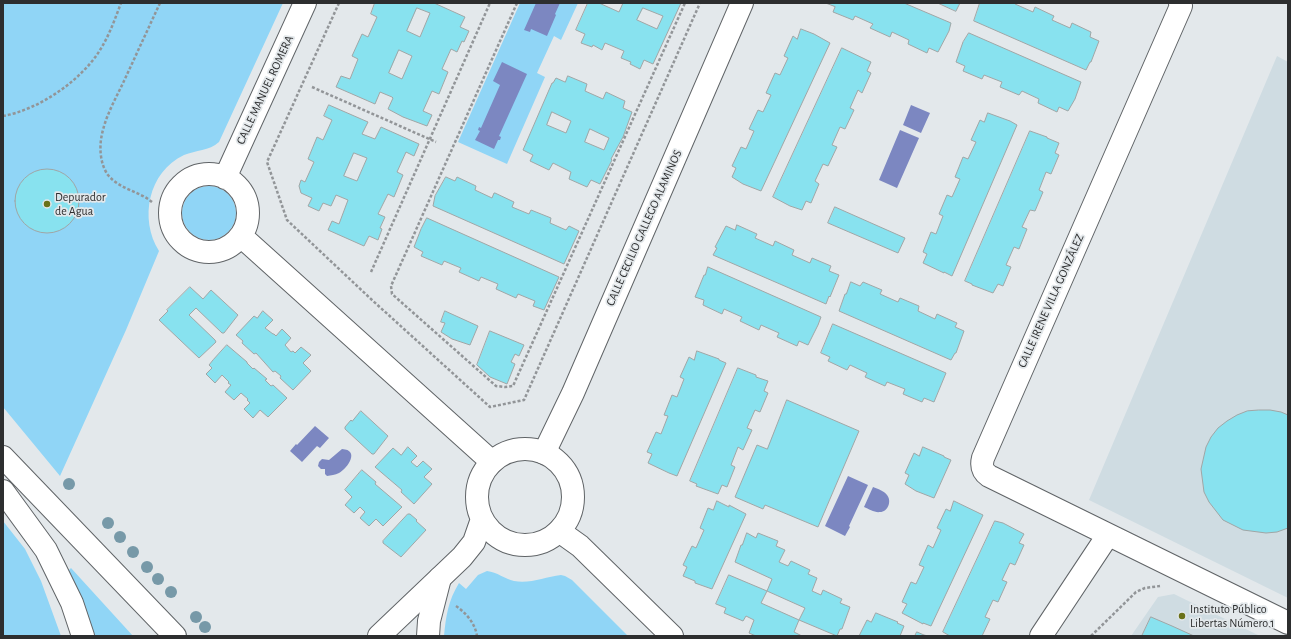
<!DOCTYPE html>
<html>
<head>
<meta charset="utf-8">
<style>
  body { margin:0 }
  #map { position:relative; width:1291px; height:639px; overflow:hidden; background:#e3e8eb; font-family:"Alegreya Sans",sans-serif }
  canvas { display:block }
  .frame { position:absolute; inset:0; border:4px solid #2d2e2f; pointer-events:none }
</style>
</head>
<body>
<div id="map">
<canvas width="1291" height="639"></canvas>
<div class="frame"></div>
</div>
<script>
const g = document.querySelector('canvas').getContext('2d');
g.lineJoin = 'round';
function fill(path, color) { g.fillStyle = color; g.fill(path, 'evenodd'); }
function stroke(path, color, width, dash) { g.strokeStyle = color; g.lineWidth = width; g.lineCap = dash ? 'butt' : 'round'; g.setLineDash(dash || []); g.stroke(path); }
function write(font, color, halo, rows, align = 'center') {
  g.font = font + ' "Alegreya Sans",sans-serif'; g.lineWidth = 3.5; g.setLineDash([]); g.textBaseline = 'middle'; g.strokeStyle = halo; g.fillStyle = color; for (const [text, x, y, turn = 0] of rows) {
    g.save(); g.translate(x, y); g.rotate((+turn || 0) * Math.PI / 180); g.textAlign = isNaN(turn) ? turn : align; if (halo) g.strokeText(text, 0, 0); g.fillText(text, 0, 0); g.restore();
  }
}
fill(new Path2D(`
  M1277 56 1288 62V598L1089 500Z
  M1174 594 1260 636H1131L1158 597Z`), '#cfdce2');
fill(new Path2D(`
  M3 3H283L219 142C209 151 196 150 184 155 148 172 139 219 159 251L126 330 60 476 3 407Z
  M520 3H578L561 40 554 36 537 73 545 77 507 164 458 142Z
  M182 213a27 27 0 1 1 54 0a27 27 0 1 1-54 0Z
  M3 521 25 549 41 581 61 636H3Z
  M71 568 133 636H95L83 602 69 570Z
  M487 571C497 572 505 579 514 581 530 584 545 577 561 575L565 576 572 580 628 636H444C446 616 448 601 459 583L466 589 478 575Z`), '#90d5f6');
fill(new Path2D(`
  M536 3H560L555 14 556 15 547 36 531 29 530 32 524 30Z
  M502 62 527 74 499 136 501 137 500 140H498L494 149 475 140 480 131 478 130 479 127 481 128 500 85 493 81Z
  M911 105 930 113 921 133 903 125Z
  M900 130 919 138 897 188 879 180Z
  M315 426 329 438 320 448 317 446 302 462 290 451 296 444 297 445Z
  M342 449C360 450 348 468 339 473 335 475 331 475 327 476L325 474V469H321L318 466 319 462 322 459 329 460Z
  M848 476 868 485 849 526 850 527 845 536 825 526Z
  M873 487C878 489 884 491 887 495 892 501 888 512 880 512 875 513 869 509 864 507Z`), '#7c87c1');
const building = new Path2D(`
  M375 3H434L465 17 460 27 469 31 464 42 462 41 457 52 451 49 442 69 448 72 439 94 432 91 423 111 432 115 427 126 403 117 388 109 393 98 392 97 380 92 375 104 336 87 341 76 350 79 358 59 352 56 362 34 368 37 377 17 371 14ZM417 8 430 13 420 37 407 31ZM399 50 412 56 402 79 389 73Z
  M588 3H599L619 12 623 3H681L653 64 644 60 640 69 630 64 631 62 621 58 624 51 605 43 602 50 593 45 592 47 581 43 585 34 576 30ZM643 8 663 16 657 29 637 20Z
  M826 3H904L951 23 949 31 938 52 929 48 927 53 908 44 909 40 892 32 890 37 870 28 873 24 855 16 853 20 833 12 835 7Z
  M938 3H961H960L956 11Z
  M980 3H1015V4L1033 12 1035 7 1054 16 1052 20 1070 28 1072 23 1091 32 1090 37 1099 41 1091 62H1090L1086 70 974 21Z
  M801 29 814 34 830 43 761 191 743 184 732 177 736 168 732 166 741 147 746 149 754 131 749 129 758 110 763 112 771 95 766 93 775 73 780 75 788 58 784 56 793 36 797 39Z
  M969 33 1081 82 1075 99 1068 111 1059 107 1057 112 1038 103 1039 99 1022 91 1019 95 1000 87 1002 82 984 75 982 79 963 71 965 66 956 62 963 42Z
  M842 48 871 62 867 71 871 73 862 93 858 90 850 108 854 110 845 129 840 127 832 145 837 147 828 166 823 164 815 181 819 184 811 203 806 201 802 210 790 206 773 197Z
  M568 76 587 84 585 91 603 99 606 92 625 101 623 108 632 112 623 137 611 159 612 160 600 184 591 180 587 187 569 179 571 172 553 163 549 170 530 161 533 155 523 150 552 83H553L556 78 565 82ZM552 112 571 121 566 133 547 125ZM590 129 609 138 604 150 585 142Z
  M329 105 368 122 362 134 375 139 381 127 419 144 414 156 406 152 397 172 403 175 394 197 388 194 378 214 385 217 380 228 382 229 378 240 369 236 364 246 328 230 332 221 339 224 348 200 336 195 331 206 323 203 319 211 308 206 312 198 301 193 299 186 301 180 305 182 314 162 308 159 317 137 323 140 332 120 324 116ZM354 153 367 158 357 181 344 176Z
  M988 113 1010 121 1017 125 952 276 944 272V273L923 263 927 254 923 252 931 232 936 234 943 216 939 214 947 195 952 197 960 179 955 177 963 157 968 159 976 142 971 140 980 120 984 122Z
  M1030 131 1047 137V138L1059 143 1055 153 1059 155 1051 174 1046 172 1039 190 1043 192 1035 211 1030 210 1022 227 1027 229 1019 249 1014 247 1006 265 1011 267 1003 286 998 284 993 293 972 285V284L965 281Z
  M15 201a32 32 0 1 1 64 0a32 32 0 1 1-64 0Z
  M446 177 455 181 457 177 476 186 475 190 492 198 494 193H495L514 202 512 207 529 214 531 210 551 218 550 223 566 230 569 226 579 231 564 264 433 206 435 196Z
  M835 207 905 238 898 253 828 223Z
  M427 218 559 277 544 310 533 306 535 301 518 294 516 298 496 289 498 284 481 277 479 281 459 272 461 268 444 261 442 265 421 256 423 252 414 247 421 229Z
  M737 225 757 234 755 238 773 246 775 241 794 250 792 255 810 263 812 258 831 266 829 271 839 275 830 297 829 296 826 304 713 255 717 248 715 247 726 226 735 230Z
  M708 267 821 317 818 325 808 345 799 341 797 346 777 337 779 333 761 325 759 330 740 321 742 317 724 309 722 314 703 305 704 300 695 297 704 275H705Z
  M851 282 860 286 863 282 882 290 880 294 898 302 900 298 919 306 918 311 935 319 937 314 957 323 955 327 964 331 956 353H955L951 360 839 311 845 294H846Z
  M190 287 203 299 211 290 238 315 224 333H222L196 308 189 315 215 340 216 342 199 358 159 320 168 311 167 310Z
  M263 311 273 320 265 328 273 334H274L276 336 282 329 291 338 285 345 291 352 293 351 295 353 301 347 311 355 303 363 311 371 293 390 280 378 281 376 275 371 273 372 256 353 254 354 242 343 243 341 236 335 254 316 257 318Z
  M445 311 478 326 470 345 452 339 441 332 445 323 441 322Z
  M833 324 946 373 934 402 924 398 922 402 903 394 905 389 887 382 885 386 865 377 867 373 850 365 847 370 828 361 830 357 821 353Z
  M490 331 524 345 519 356 515 354 511 362 515 364 507 384 490 377 477 365Z
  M227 345 247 362V363L253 369 254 368 267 379 265 380 271 386 273 385 287 398 268 417 260 410 253 418 244 409 250 403 247 400 248 399 241 393 234 400 225 392 231 385 228 383 229 382 222 375 215 383 206 374 212 368 209 365 213 360Z
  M697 351 719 359V360L726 363 677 476 669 473 648 463 652 454 647 452 656 432 661 434 668 416 664 415 672 395 677 397 684 379 680 377 689 357 694 360Z
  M738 368 756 375V377L768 381 764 391 768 393 760 412 755 410 747 428 752 430 743 450 738 447 731 465 735 467 727 487 722 485 718 494 696 486 697 484 690 481Z
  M787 400 859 431 818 527 765 505 763 509 735 497 757 445 767 449Z
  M1259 410H1270L1281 412 1288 415V528L1277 532 1266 533 1243 530 1223 520 1209 502 1204 492 1201 469 1206 447 1211 437 1218 428 1227 421 1237 415 1247 411Z
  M361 411 388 436 374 454H372L345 429V427L351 420 352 421Z
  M408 447 417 456 411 462 417 467 423 461 432 469 424 477 432 484 414 504 401 492 402 490 375 467 393 448 401 455Z
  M923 447 944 456V457L951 460 934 498 916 491 905 484 909 475 905 473 914 453 919 456Z
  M362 470 376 482 375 484 402 507 383 526 376 519 369 526 360 518 365 512 360 507 354 513 345 505 352 497 345 490Z
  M717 501 729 507V505L746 514 712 589 695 583V581L683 576 687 567 683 565 692 546 696 548 704 530 700 528 708 508 713 510Z
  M954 501 983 515 931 626 923 623V624L902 613 907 604 902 602 911 582 916 584 924 567 919 565 928 545 933 548 941 530 937 528 946 509 950 511Z
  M408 514H410L417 520 416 521 426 530 401 557 383 543V541Z
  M995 521 1003 523 1024 534 1019 543 1024 545 1015 565 1010 563 1002 580 1007 582 998 602 993 600 985 617 990 619 982 636H950L943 632Z
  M747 533 756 538 758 533 778 541 776 546 785 550 779 562 788 566 791 561 810 570 808 574 817 578 812 591 821 595 823 590 842 599 840 603 850 607 842 629H840L837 636 799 620 805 608 767 591 772 579 735 562 741 545H742Z
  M729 575 767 591 761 603 799 620 794 632 802 636H756L749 633 754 620 746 616 743 621 724 613 726 608 716 604Z
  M876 613 898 622 897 623 904 626 900 636H859L867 620 871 622Z
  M1151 617 1172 626 1194 636H1142Z
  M917 632 924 635 928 636H915Z`);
fill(building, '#88e2ef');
stroke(building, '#a0a6a6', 1);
const minor = new Path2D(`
  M1180 3 1181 6 983 458C981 466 982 471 989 476L1288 623
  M170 213a39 39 0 1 1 78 0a39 39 0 1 1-78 0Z
  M225 178 305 3
  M241 236 492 462
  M544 453 573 393 742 3
  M559 531 580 546 672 636
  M1041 636 1108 535`);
const major = new Path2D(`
  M477 497a48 48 0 1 1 96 0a48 48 0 1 1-96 0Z
  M379 636 462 557 474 542 482 519`);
const highway = new Path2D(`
  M3 457 175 636
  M3 491 46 550 72 603 83 636
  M428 636 429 621 440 578`);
stroke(minor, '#606467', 24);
stroke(major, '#606467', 24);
stroke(highway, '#606467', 24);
stroke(new Path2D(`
  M339 3 267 162 287 220 372 300 490 407 524 400 700 3
  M517 3 391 286 392 294 496 386 505 387 513 386 685 3
  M312 87 436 142
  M3 116C38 110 81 81 100 50 109 36 115 19 121 3
  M152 202C139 191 119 189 108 175 100 164 99 147 102 134 106 115 116 98 124 81 136 55 148 29 160 3
  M371 272 490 3
  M456 606C466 613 475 623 477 636
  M1091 636 1136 592 1145 588 1160 586`), '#929598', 2.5, [3, 2]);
stroke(minor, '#fff', 22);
stroke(major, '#fff', 22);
stroke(highway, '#fff', 22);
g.fillStyle = '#7799a8';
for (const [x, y] of [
  [69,484],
  [108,523],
  [120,537],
  [133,552],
  [147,567],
  [158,579],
  [171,592],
  [196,617],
  [205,627]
]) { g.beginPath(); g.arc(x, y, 6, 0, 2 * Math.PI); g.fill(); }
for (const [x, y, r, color] of [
  [47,204,4,"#697118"],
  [1182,616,4,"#697118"]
]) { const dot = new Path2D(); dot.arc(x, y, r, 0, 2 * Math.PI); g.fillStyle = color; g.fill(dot); stroke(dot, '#e3e8eb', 1.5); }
write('12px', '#2d2e2f', '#e3e8eb', [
  ["CALLE MANUEL ROMERA",265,90,-65],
  ["CALLE CECILIO GALLEGO ALAMINOS",644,228,-66],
  ["CALLE IRENE VILLA GONZÁLEZ",1051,301,-66]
]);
write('12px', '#2d2e2f', '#e3e8eb', [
  ["Depurador",55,197],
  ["de Agua",55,211],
  ["Instituto Público",1190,609],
  ["Libertas Número 1",1190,623]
], 'left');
</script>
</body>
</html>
